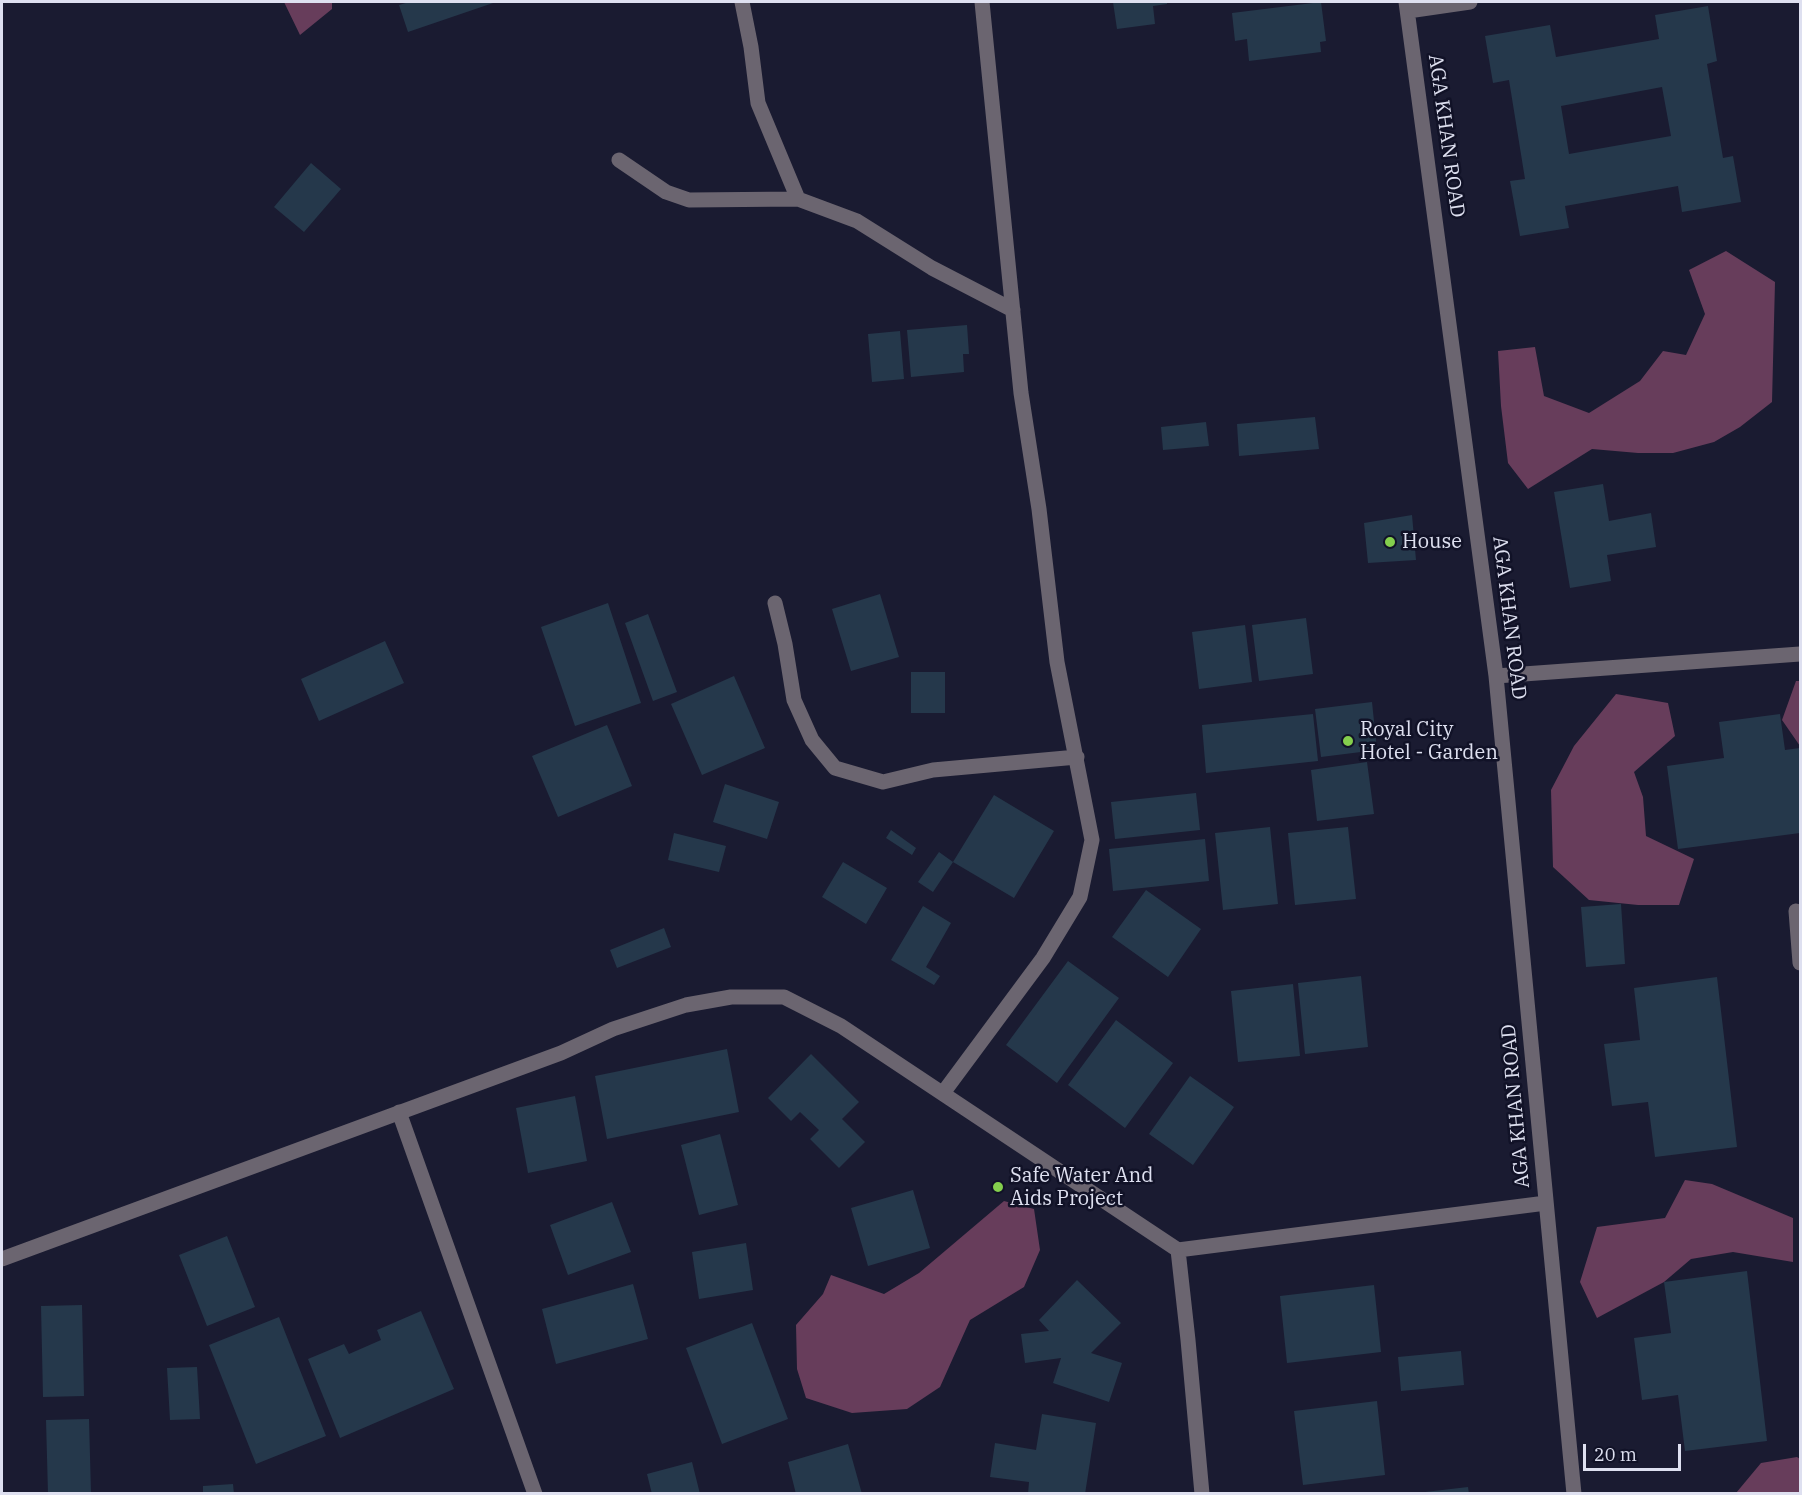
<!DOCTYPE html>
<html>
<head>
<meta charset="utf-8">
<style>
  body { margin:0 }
  #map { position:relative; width:1802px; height:1495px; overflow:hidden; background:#1a1b31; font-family:"IBM Plex Serif",serif }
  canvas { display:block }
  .frame { position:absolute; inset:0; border:3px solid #dee0f0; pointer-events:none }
  .scale { position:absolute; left:1583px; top:1444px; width:98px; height:27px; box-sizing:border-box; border:3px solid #dee0f0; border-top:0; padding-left:8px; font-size:18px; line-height:21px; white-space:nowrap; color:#dee0f0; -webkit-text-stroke:4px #111227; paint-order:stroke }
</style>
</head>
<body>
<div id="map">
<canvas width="1802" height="1495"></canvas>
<div class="frame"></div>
<div class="scale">20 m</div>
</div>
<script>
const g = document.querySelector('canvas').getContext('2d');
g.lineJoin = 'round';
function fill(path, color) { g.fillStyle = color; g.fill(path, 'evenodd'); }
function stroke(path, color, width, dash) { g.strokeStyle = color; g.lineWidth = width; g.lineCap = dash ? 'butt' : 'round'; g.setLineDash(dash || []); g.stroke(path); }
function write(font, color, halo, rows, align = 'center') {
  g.font = font + ' "IBM Plex Serif",serif'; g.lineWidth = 5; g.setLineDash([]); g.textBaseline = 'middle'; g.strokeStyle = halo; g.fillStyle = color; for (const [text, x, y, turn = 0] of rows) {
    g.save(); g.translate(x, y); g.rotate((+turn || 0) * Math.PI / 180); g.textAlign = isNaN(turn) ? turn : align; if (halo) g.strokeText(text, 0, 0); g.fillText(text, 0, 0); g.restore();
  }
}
fill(new Path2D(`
  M284 2H332V9L300 35Z
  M1726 251 1775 282 1772 402 1740 427 1714 442 1673 453H1638L1592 449 1528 489 1508 463 1501 406 1498 351 1535 347 1544 396 1589 413 1640 381 1663 351 1686 355 1705 314 1689 270Z
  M1796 681H1800V746L1782 720Z
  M1616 694 1668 703 1675 736 1634 772 1643 797 1646 836 1694 859 1679 905H1638L1589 900 1553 867 1551 790 1574 746Z
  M1685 1180 1712 1184 1793 1218V1262L1733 1252 1691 1259 1664 1282 1597 1318 1580 1282 1597 1227 1665 1218Z
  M1004 1201 1034 1209 1040 1250 1024 1287 970 1320 940 1387 907 1409 852 1413 806 1398 797 1369 796 1325 823 1294 831 1275 884 1294 919 1273Z
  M1797 1457 1800 1459V1493H1736L1761 1463Z`), '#673d5b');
fill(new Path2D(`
  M409 2H496L408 32 399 5Z
  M1113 2H1167V4L1153 6 1155 24 1117 29Z
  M1321 2 1326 41 1320 42 1321 52 1249 61 1247 39 1235 41 1232 13Z
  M1708 6 1717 61 1707 64 1723 158 1733 156 1741 202 1682 212 1678 186 1565 206 1569 228 1520 236 1510 181 1525 179 1509 80 1493 83 1485 36 1550 25 1556 57 1659 39 1655 15ZM1662 87 1671 136 1569 154 1561 106Z
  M311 163 341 189 304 232 274 207Z
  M967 325 969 354H963L964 372 911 377 907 330Z
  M900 331 904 379 872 382 868 334Z
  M1315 417 1319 449 1239 456 1237 424Z
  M1206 422 1209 446 1163 450 1161 427Z
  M1603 484 1609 521 1651 513 1656 547 1607 555 1611 581 1570 588 1554 492Z
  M1412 515 1416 560 1368 563 1364 523Z
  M880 594 899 657 851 671 832 609Z
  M608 603 641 703 575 726 541 627Z
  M648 614 677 692 653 701 625 623Z
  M1306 618 1313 674 1259 681 1252 625Z
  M1245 625 1252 682 1199 689 1192 632Z
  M385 641 404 683 319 721 301 679Z
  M911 672H945V713H911Z
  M734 676 765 748 702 775 671 704Z
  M1372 702 1377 750 1321 757 1315 709Z
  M1313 714 1318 761 1206 773 1202 725Z
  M1780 714 1785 750 1800 748V833L1678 849 1667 766 1724 758 1719 722Z
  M607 725 632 786 558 817 532 756Z
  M1367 762 1374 814 1317 821 1311 770Z
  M725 784 779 802 767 839 713 822Z
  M1196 793 1200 830 1115 839 1111 802Z
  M994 795 1054 831 1014 898 953 862Z
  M1270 827 1278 904 1223 910 1215 833Z
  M1348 827 1356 899 1295 905 1288 833Z
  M891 830 916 848 912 855 886 838Z
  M674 833 726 846 719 872 668 860Z
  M1205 839 1209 881 1113 891 1109 849Z
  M939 852 953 862 933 892 918 882Z
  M843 862 887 888 866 924 822 897Z
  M1146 890 1201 929 1168 977 1112 937Z
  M1621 904 1625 964 1586 967 1581 907Z
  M923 906 951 923 926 967 940 976 934 985 891 960Z
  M664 928 671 947 617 968 610 950Z
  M1068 961 1119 998 1057 1083 1006 1045Z
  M1361 976 1368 1047 1305 1054 1298 983Z
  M1717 977 1737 1147 1655 1157 1648 1102 1612 1106 1604 1044 1640 1040 1634 988Z
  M1293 984 1300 1056 1238 1062 1231 991Z
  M1116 1020 1173 1063 1125 1128 1068 1085Z
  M727 1049 739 1112 607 1139 595 1076Z
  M811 1054 859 1102 842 1119 865 1142 839 1168 810 1139 819 1130 800 1112 791 1121 768 1098Z
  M1190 1076 1234 1107 1193 1165 1149 1134Z
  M575 1096 587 1161 528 1173 516 1108Z
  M720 1134 738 1205 699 1215 681 1145Z
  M913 1190 930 1248 868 1266 851 1208Z
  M612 1202 631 1252 568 1275 550 1225Z
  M227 1236 255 1307 207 1326 179 1255Z
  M746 1243 753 1290 699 1299 692 1252Z
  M1747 1271 1767 1441 1685 1451 1678 1395 1642 1400 1634 1338 1671 1333 1664 1282Z
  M1077 1280 1121 1323 1091 1353 1122 1363 1109 1402 1053 1383 1061 1358 1025 1363 1021 1334 1049 1331 1039 1320Z
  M633 1284 648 1339 556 1364 542 1309Z
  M1374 1285 1381 1352 1287 1363 1280 1296Z
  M82 1305 84 1396 43 1397 41 1306Z
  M421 1311 454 1389 340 1438 308 1359 344 1344 349 1354 381 1340 377 1330Z
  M279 1317 326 1436 256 1464 209 1345Z
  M752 1323 788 1419 722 1444 686 1348Z
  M1461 1351 1464 1385 1401 1391 1398 1357Z
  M197 1367 200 1419 170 1420 167 1368Z
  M1377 1401 1385 1475 1303 1485 1294 1411Z
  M1042 1414 1096 1423 1085 1494H1028L1029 1482 990 1477 995 1443 1036 1450Z
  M89 1419 91 1494H48L46 1420Z
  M848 1444 862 1494H796L788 1462Z
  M692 1462 700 1494H652L647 1474Z
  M233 1484 234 1494H203V1486Z
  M1468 1487 1469 1494H1425V1492Z`), '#25384b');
stroke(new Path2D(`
  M742 2 751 47 758 103 798 199
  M1406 2 1496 676 1574 1494
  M1408 11 1470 2
  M619 160 666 192 689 200 798 199 857 221 932 268 1013 310
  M775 603 785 644 794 700 812 740 835 768 883 782 933 770 1077 757
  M1496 676 1800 654
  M1796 911 1800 963
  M943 1093 1043 958 1080 897 1092 840 1057 662 1039 509 1021 393 982 2
  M399 1112 535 1494
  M1178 1250 1546 1203
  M2 1259 561 1053 613 1029 686 1005 731 997H784L841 1026 1178 1250 1188 1340 1202 1494`), '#6b6570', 15);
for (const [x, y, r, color] of [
  [1390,542,6,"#84cf4d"],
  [1348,741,6,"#84cf4d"],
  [998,1187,6,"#84cf4d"]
]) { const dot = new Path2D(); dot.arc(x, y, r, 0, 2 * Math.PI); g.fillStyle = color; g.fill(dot); stroke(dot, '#111227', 2); }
write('20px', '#dee0f0', '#111227', [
  ["AGA KHAN ROAD",1446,136,82],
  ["AGA KHAN ROAD",1509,618,83],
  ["AGA KHAN ROAD",1516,1106,-95]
]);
write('20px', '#dee0f0', '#111227', [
  ["House",1402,542],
  ["Royal City",1360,730],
  ["Hotel - Garden",1360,753],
  ["Safe Water And",1010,1176],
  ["Aids Project",1010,1199]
], 'left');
</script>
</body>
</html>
